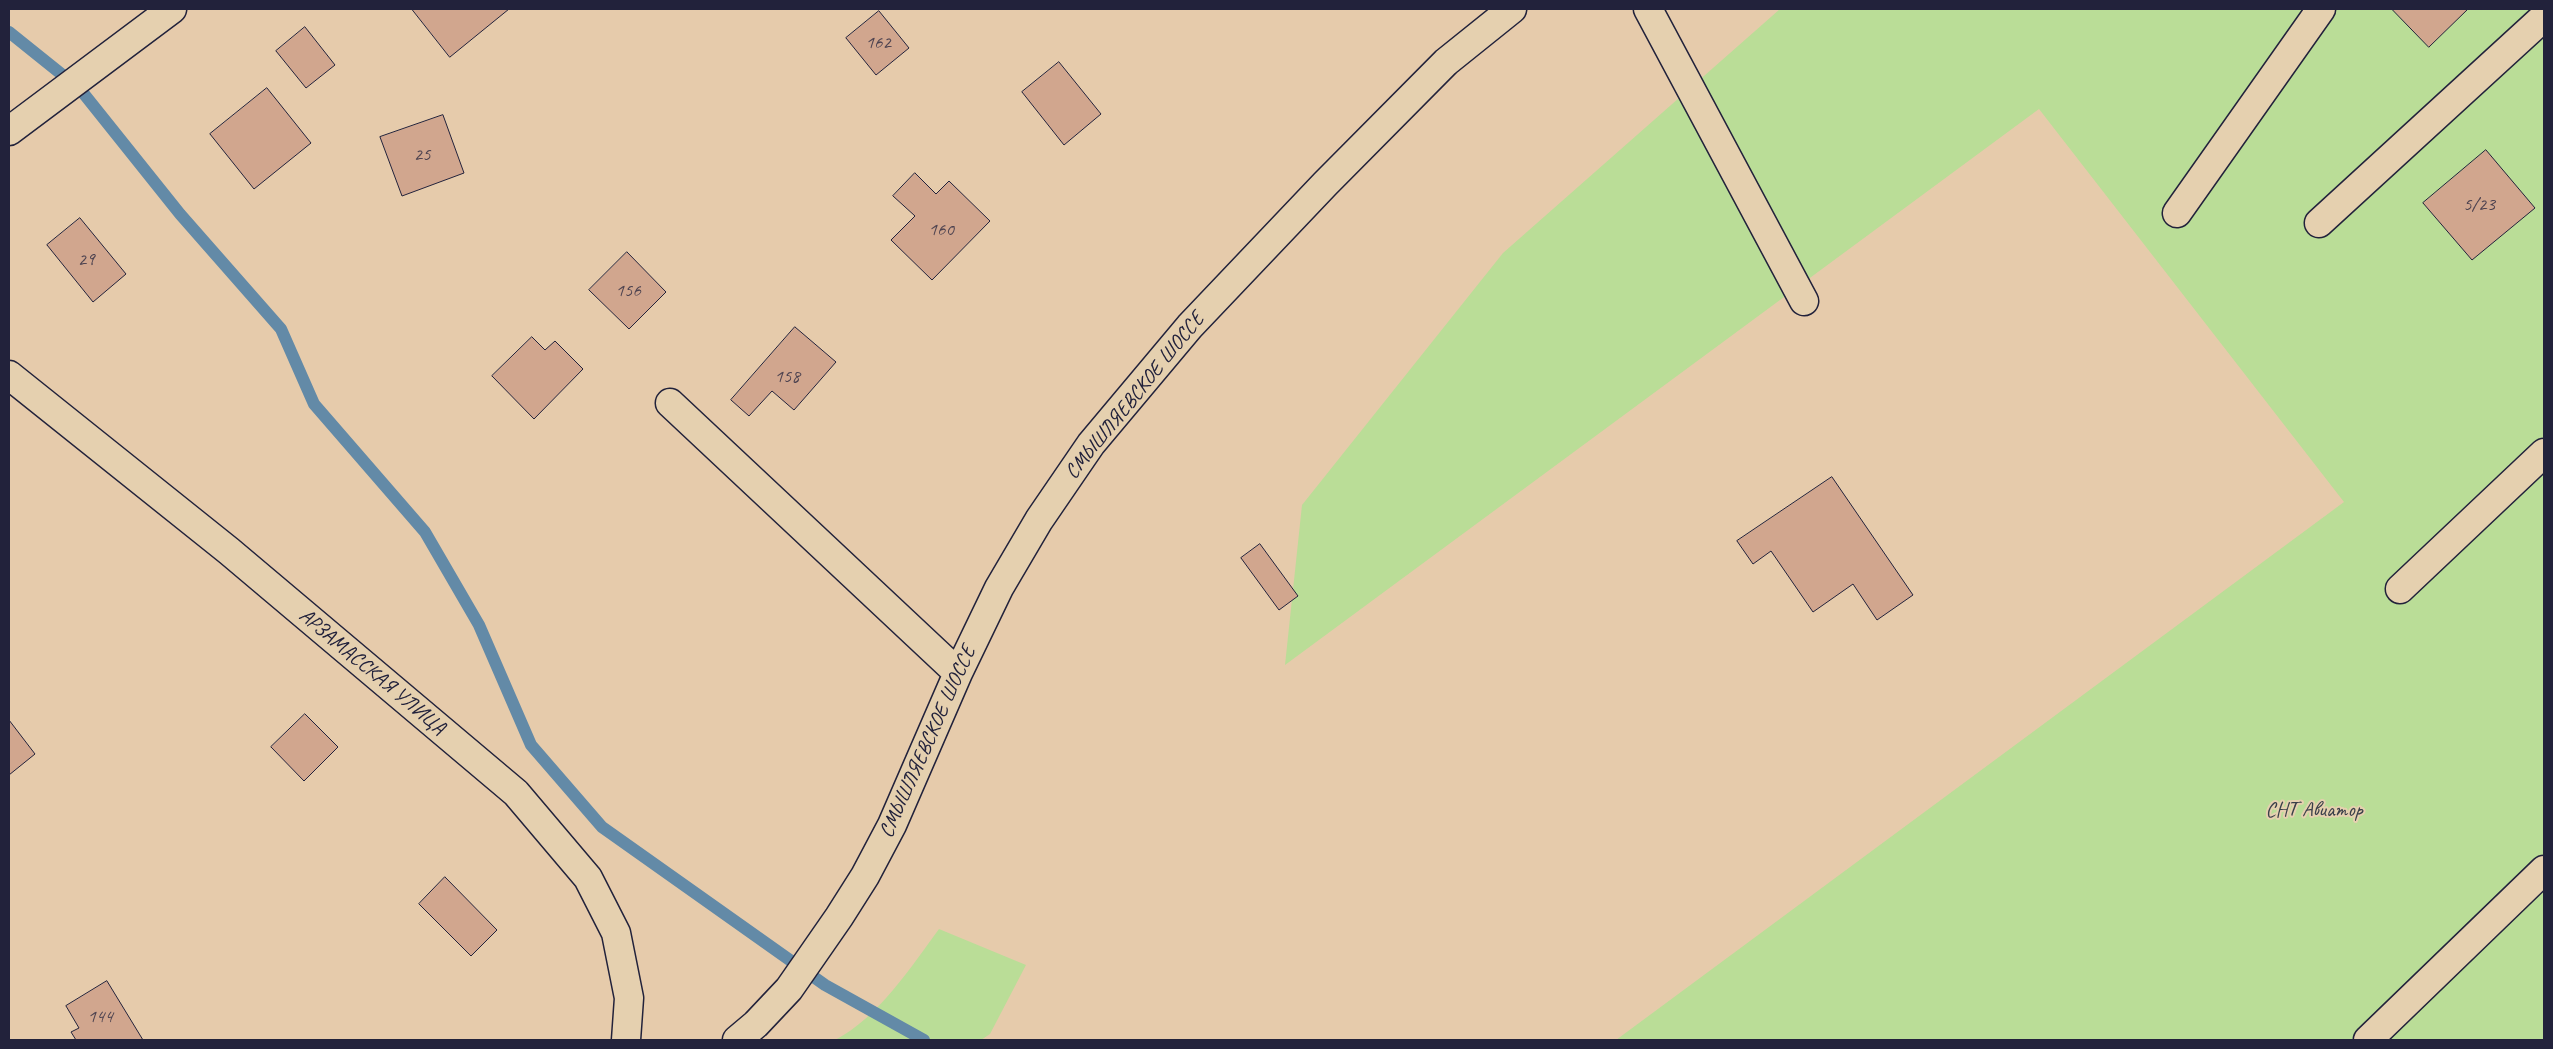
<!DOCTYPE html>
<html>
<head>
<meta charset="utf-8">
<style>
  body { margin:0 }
  #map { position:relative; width:2553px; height:1049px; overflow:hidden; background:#e6cbab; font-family:Caveat,sans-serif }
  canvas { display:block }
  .frame { position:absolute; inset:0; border:10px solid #22223b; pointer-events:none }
</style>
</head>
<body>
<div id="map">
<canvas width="2553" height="1049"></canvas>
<div class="frame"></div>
</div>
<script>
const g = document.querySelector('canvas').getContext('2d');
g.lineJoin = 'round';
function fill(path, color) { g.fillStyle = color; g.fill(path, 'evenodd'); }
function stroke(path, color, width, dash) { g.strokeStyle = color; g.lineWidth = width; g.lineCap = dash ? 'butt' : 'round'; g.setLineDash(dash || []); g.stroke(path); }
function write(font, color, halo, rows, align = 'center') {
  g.font = font + ' Caveat,sans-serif'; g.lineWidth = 4; g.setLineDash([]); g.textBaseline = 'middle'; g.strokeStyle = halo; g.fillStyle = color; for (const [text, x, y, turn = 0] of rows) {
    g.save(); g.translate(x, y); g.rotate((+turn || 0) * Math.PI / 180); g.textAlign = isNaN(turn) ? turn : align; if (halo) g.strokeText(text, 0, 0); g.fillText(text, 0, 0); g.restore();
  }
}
fill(new Path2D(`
  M1780 9H2544V1040H1616L2344 502 2039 109 1285 665 1302 505 1503 253Z
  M939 929 1026 965 990 1034 981 1040H835C878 1018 911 967 939 929Z`), '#badd97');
stroke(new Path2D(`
  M9 32 80 89 180 214 281 329 314 404 425 532 479 625 531 745 602 827 825 985 924 1040`), '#638aa7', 12);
const building = new Path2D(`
  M412 9H509L450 57Z
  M2392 9H2468L2429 47Z
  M879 11 909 48 876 75 846 38Z
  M305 27 335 65 306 88 276 51Z
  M1059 62 1101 114 1064 145 1022 92Z
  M267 88 311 143 254 189 210 134Z
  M443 115 464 173 402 196 380 137Z
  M2486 150 2535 208 2472 260 2423 203Z
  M915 173 936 194 949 181 990 221 932 280 891 240 915 216 893 196Z
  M80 218 126 274 93 302 47 245Z
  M627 252 666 292 629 329 589 290Z
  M795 327 836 362 794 410 772 391 749 416 731 400Z
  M532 337 545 350 555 341 583 369 534 419 492 376Z
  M1832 477 1913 595 1877 620 1853 584 1813 612 1771 551 1753 564 1737 541Z
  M1260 544 1298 596 1279 610 1241 558Z
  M305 714 338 747 304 781 271 747Z
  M9 720 35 754 9 775Z
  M445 877 497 930 471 956 419 904Z
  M107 981 143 1040H76L71 1032 79 1028 66 1006Z`);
fill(building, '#d1a68e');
stroke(building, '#22223b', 1);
const minor = new Path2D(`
  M1648 9 1804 301
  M9 131 172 9
  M2177 213 2321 9
  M2319 223 2544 17
  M9 375 229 551 516 793 588 878 616 933 629 998 626 1040
  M670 403 958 673
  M2400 589 2544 453
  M737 1040 756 1024 789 989 839 917 865 876 892 825 958 673 999 588 1039 520 1091 444 1190 326 1325 184 1446 62 1512 9
  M2368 1040 2544 870`);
stroke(minor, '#22223b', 31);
stroke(minor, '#e5d0af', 28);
write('19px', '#4e4350', null, [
  ["162",878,43],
  ["25",422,155],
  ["5/23",2479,205],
  ["160",941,230],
  ["29",86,260],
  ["156",628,291],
  ["158",787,377],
  ["144",100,1017]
]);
write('21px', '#22223b', '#e5d0af', [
  ["СМЫШЛЯЕВСКОЕ ШОССЕ",1135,396,-51],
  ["АРЗАМАССКАЯ УЛИЦА",372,672,40],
  ["СМЫШЛЯЕВСКОЕ ШОССЕ",928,742,-66]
]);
write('21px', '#393e49', '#e5d0af', [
  ["СНТ Авиатор",2314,810]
]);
</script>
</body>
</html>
